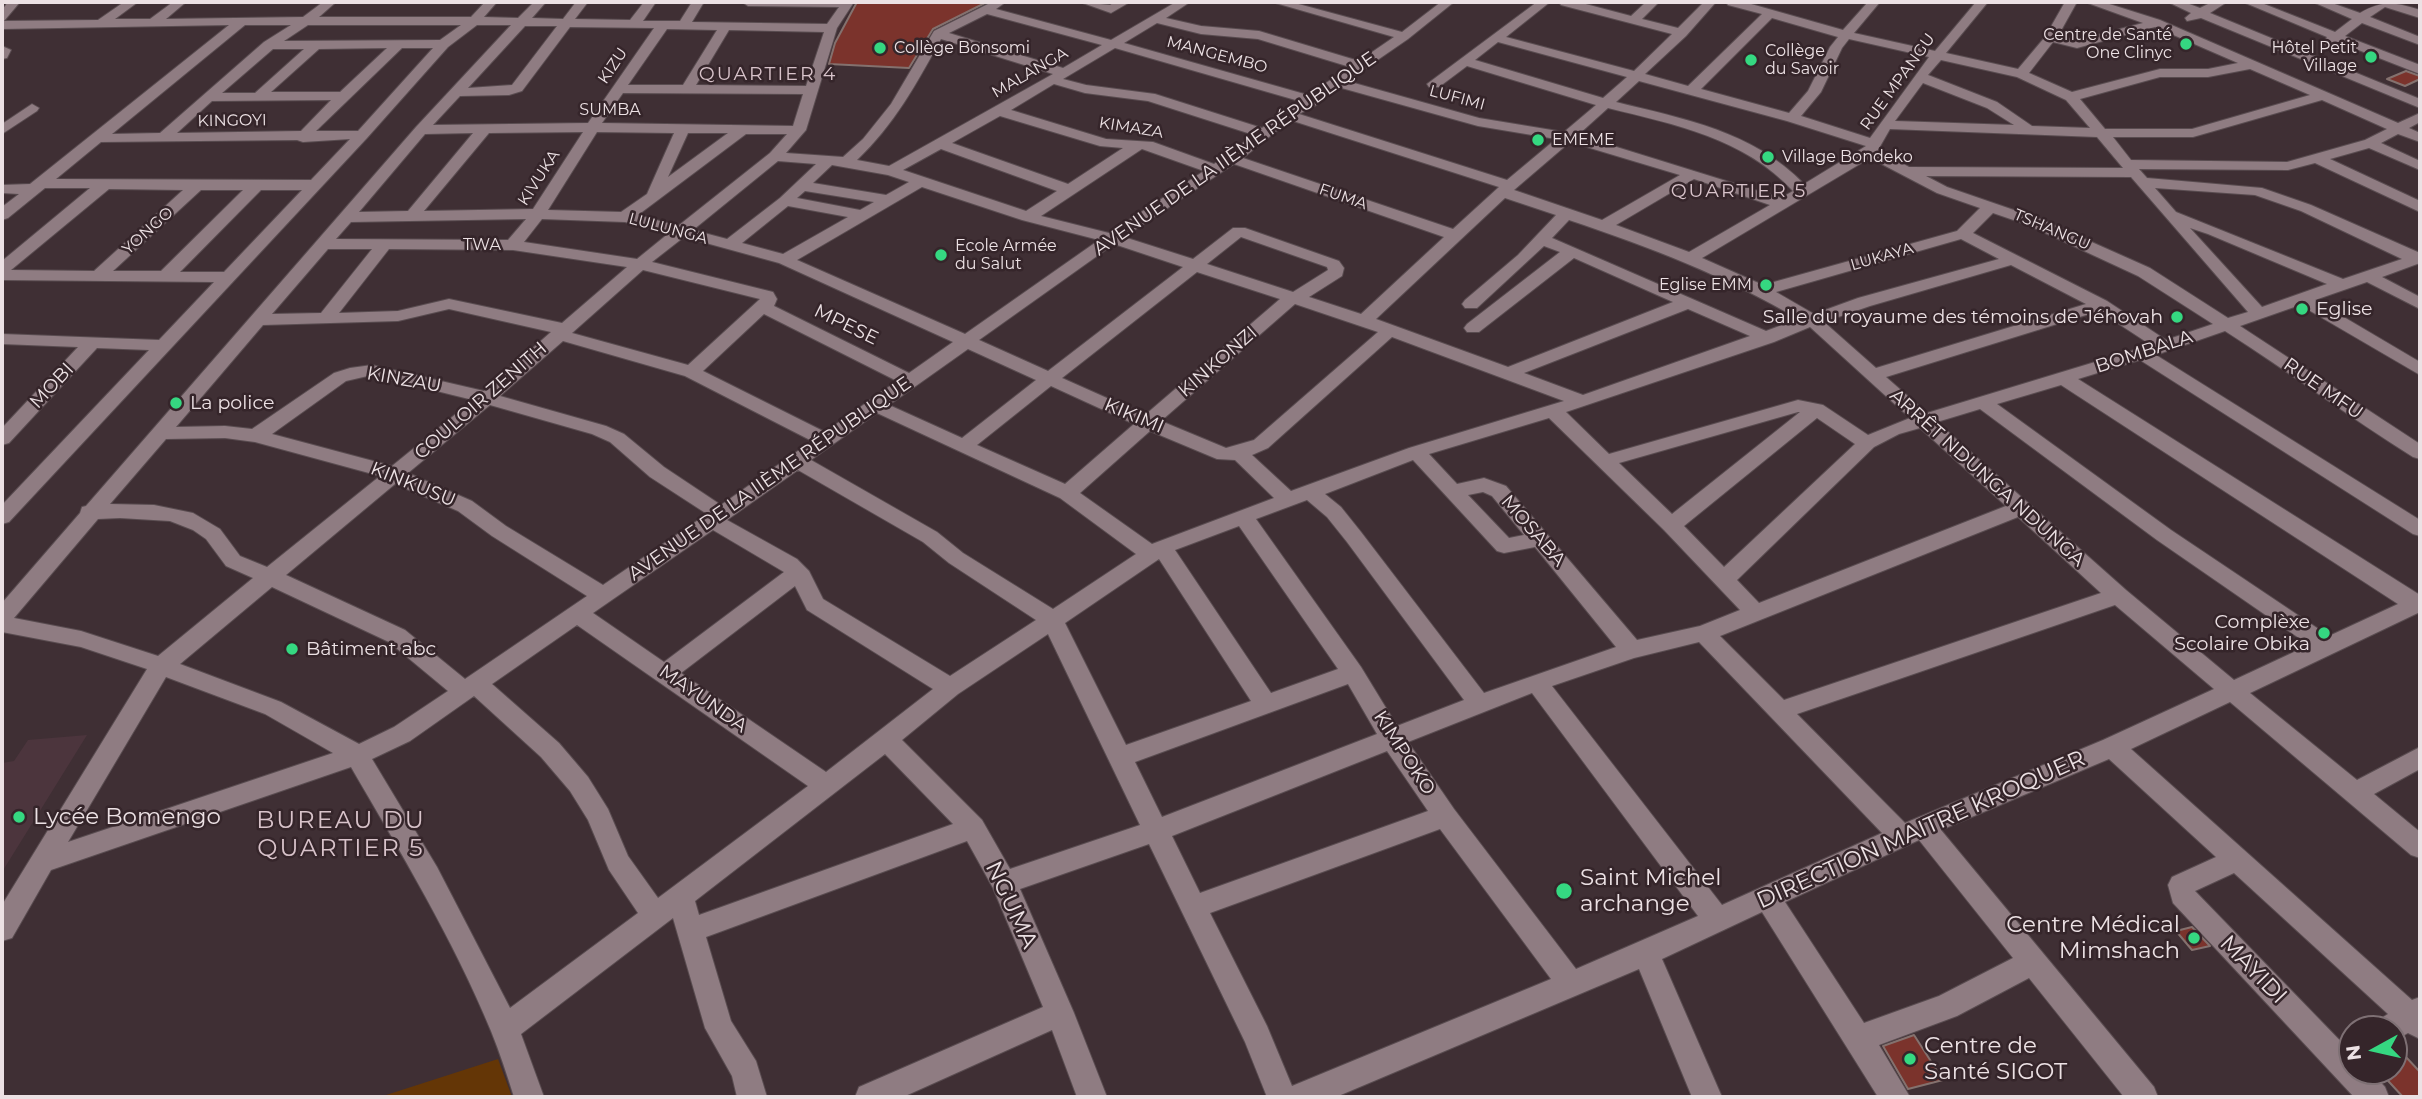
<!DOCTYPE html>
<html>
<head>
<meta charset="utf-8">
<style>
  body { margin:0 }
  #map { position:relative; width:2422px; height:1099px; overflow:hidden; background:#3f2f34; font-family:Montserrat,sans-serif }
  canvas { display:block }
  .frame { position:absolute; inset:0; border:4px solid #ece1e4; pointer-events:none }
  .north { position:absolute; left:2338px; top:1015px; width:70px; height:70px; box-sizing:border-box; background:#35252a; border:2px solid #7e7074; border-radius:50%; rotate:262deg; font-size:19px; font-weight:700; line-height:28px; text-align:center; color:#ece1e4 }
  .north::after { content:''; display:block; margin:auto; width:24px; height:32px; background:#35d881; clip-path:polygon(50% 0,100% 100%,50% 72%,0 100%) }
</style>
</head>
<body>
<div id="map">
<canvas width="2422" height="1099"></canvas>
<div class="frame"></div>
<div class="north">N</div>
</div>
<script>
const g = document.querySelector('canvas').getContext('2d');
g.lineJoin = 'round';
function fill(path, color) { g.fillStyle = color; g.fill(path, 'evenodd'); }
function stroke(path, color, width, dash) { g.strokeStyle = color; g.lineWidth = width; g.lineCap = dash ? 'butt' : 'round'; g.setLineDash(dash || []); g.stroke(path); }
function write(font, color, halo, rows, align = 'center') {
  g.font = font + ' Montserrat,sans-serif'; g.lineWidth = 5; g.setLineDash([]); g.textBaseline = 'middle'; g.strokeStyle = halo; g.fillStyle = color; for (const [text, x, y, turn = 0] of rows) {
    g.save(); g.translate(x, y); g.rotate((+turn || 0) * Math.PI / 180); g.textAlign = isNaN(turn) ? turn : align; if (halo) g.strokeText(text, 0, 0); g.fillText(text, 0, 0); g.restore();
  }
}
fill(new Path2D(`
  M87 735 2 872V763L14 761 28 740Z`), '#4c353d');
fill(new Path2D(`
  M498 1059 512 1097H380Z`), '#643606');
const building = new Path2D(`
  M857 2H987L933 29 909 68 829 64 835 43Z
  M2406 71 2420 76V79L2405 86 2387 79Z
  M2192 927 2210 946 2192 950 2176 931Z
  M1914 1035 1943 1080 1908 1089 1883 1046Z
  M2405 1056 2420 1072V1097H2403L2379 1071H2394V1060Z`);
fill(building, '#7b332c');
stroke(building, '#84716e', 2);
const minor = new Path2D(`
  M8 2H20L4 21 98 20 124 2H138L115 19H150L173 2H186L166 19 303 17 323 2H336L319 17H471L485 2H497L484 17 518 18 534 2H546L532 18 563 19 576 2H588L575 19 630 20 644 2H656L643 21H680L692 2H704L692 22 827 24 839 7 748 6 742 2H854L837 28 806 130 786 153 843 157 863 139 891 104 934 31 992 2 1003 4 996 9 1111 40 1176 2H1190L1166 18 1201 26 1259 31 1359 61 1394 37 1272 2H1291L1402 32 1441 2H1454L1408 39 1347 81 1479 118 1564 132 1596 105 1467 66 1439 87H1429L1427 84 1537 2H1550L1506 37 1634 71 1672 34 1561 5 1559 2H1578L1631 16 1646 2H1659L1642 19 1678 28 1704 2H1716L1686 36 1645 74 1688 86 1762 14 1728 5 1726 2H1744L1843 30 1868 2H1880L1854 33 1935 51 1976 2H1988L1946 53 2018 69 2045 37 2065 2H2077L2058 36 2077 40 2143 23 2085 2H2103L2160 20 2398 123 2420 113V122L2409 128 2420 133V142L2398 134 2381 143 2420 161V170L2369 148 2330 159 2420 201V212L2315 163 2288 170 2139 169 2147 178 2262 188 2311 205 2420 253V263L2382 277 2420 297V309L2367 282 2315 300 2420 362V375L2300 305 2240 326 2420 444V459L2413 457C2349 417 2289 372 2225 331L2156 355 2420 520V536L2413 534 2140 360 2078 379 2420 595V612L2250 693 2357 780 2420 747V769L2374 794 2420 832V858L2411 855 2230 702 2131 749 2412 1000 2420 997V1039L2408 1033 2394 1041V1029H2376L2380 1019 2388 1014 2234 873 2195 891 2352 1053V1071H2370L2385 1087 2389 1097H2354L2173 903 2168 885 2172 877 2216 857 2109 759 1941 830 2154 1087 2158 1097H2124L2029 978 1957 1016 1879 1045 1910 1097H1878L1762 912 1662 959 1722 1097H1692L1639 969 1336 1097H1267L1245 1042 1149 844 1020 889 1074 1013 1107 1097H1077L1052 1030 903 1097H855L859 1087 1043 1007 993 888 967 841 706 937 731 1021 756 1061 767 1097H737L732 1076 705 1028 673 918 521 1034 544 1097H514C507 1075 500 1053 491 1031 453 939 401 853 351 767L51 870 12 938 2 941V905L147 669 81 647 2 632V603L80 513 82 507 86 506 416 127 511 25H477L448 47 367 138 9 522 2 524V505L149 350 97 348 9 443 2 445V428L78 347 2 344V334L159 340 214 282 2 280V261L90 188H45L8 218 2 220V207L19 194 2 193V185L30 184 229 25 2 29V10ZM987 14 1102 45 1063 68 949 33ZM1772 18 1838 37 1830 47 1808 91 1789 113 1701 89ZM1157 23 1201 34 1258 39 1350 67 1308 95 1124 43ZM245 25H291L264 42 160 133 112 134ZM308 25H461L440 40 284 41ZM525 26H557L512 85 468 88ZM570 27 654 28 588 123 433 125 460 96 509 95 522 91ZM2155 27 2238 63 2208 69H2160L2072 92 2029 73 2053 42 2077 48ZM667 29 717 30 683 85H628ZM729 30 824 32 806 86 696 85ZM941 39 1053 74 889 166 857 160C894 125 917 83 941 39ZM1849 39 1929 57 1870 138 1801 116 1821 92 1842 48ZM1498 42 1627 77 1603 98 1475 60ZM387 48 340 92H271L319 49ZM402 48H433L358 131H316ZM1115 48 1299 101 1262 128 1155 94 1086 85 1063 79ZM273 49H304L255 93H222ZM1941 60 2017 77 2066 100 2090 128 2032 126 1997 102 1928 75ZM2250 69 2310 95 2192 129H2105L2080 99 2160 77H2208ZM1639 81 1787 121 1866 146 1804 184C1753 131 1684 119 1616 102ZM1923 83 1987 108 2014 125 1895 121ZM1054 84 1085 93 1148 101 1254 135 1214 164 1153 142 1106 139 1011 110ZM1338 87 1478 126 1556 139 1507 180 1299 114 1318 104 1319 100ZM623 93 803 94 793 126 602 123ZM331 100 301 131 177 133 212 101ZM2322 100 2387 129 2365 140 2287 162 2131 160 2113 137H2193ZM1608 108C1676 125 1744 138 1793 191L1781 198 1578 135ZM1000 116 1100 146 1123 148 1068 184 952 143ZM1290 120 1499 187 1453 229 1243 158ZM1890 129 2097 137 2123 168 1909 167 1878 150ZM583 132 533 209 424 211 489 133ZM597 132 674 133 647 194 621 212 548 210ZM473 133 408 211 359 212 425 134ZM688 133H728L668 177ZM746 134H787L770 153 678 226 638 215ZM350 139 311 180 56 179 101 142 297 140 303 142ZM1570 142 1680 175 1602 220 1514 190ZM941 149 1057 191 1026 211 903 170ZM1142 149 1204 171 1109 233 1041 216ZM1870 158 1937 193 1980 208 1957 231 1763 285 1702 258ZM778 161 816 164 780 198 727 239 693 230ZM1234 164 1444 237 1361 314 1309 297 1342 276 1344 268 1339 261 1245 228H1233L1193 259 1124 237ZM832 165 888 175 909 182 886 195 813 183ZM1926 176 2131 177 2248 312 2228 318 2150 268 2040 219 1947 187ZM1694 179 1770 205 1689 252 1616 225ZM922 187 1022 220 1099 240 965 334 797 260ZM2155 188 2255 195 2301 211 2402 259 2343 279 2176 212ZM109 189 183 190 94 271 11 270ZM201 190H243L161 271H113ZM261 190H302L224 272H180ZM805 191 874 202 860 210 797 198ZM1505 198 1556 215 1518 255 1465 300 1462 304 1465 308H1477L1544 246 1560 252 1467 324 1464 328 1467 332H1479L1574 258 1673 302 1508 367 1376 319ZM788 206 848 217 783 254 742 243ZM1993 213 2028 225 2138 276 2213 324 2166 340 2107 301 1973 233ZM526 219 508 240 336 239 351 222ZM542 219 625 222 669 233 637 259 524 242ZM1569 220C1649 247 1726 276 1798 319L1766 331 1552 238ZM2190 228 2208 234 2327 284 2262 307ZM684 237 779 263 953 342 909 373 774 306 777 299 773 292 652 262ZM1241 237 1327 267 1328 270 1293 292 1207 264ZM1961 239 1999 259 1858 298 1814 314 1776 292ZM1114 244 1183 267 1048 371 979 340ZM328 249H372L321 313 272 314ZM389 249 513 250 627 267 562 323 449 299 398 311 339 313ZM2011 265 2086 304 1876 368 1824 322 1870 306ZM643 270 760 299 688 365 572 333ZM1197 272 1280 299 1145 415 1062 378ZM1295 304 1378 332 1254 440 1226 448 1161 421ZM449 309 551 332 484 391 372 365 350 368 334 373 252 429 225 426 176 427 263 325 398 321ZM1688 309 1750 336 1583 395 1524 373ZM2099 311 2151 345 1927 413 1886 377ZM764 314 897 381 825 432 703 371ZM1810 327 1910 418 1868 435 1823 405 1798 400 1609 454 1566 412 1774 342ZM1392 337 1564 401 1409 448 1291 491 1252 455 1268 448ZM563 341 685 376 812 441 721 505 664 467 624 434 606 426 500 396ZM968 349 1036 380 962 438 889 405ZM372 375 473 400 392 466 272 434 346 381ZM2061 385 2398 604 2329 636 2171 530 1997 404ZM1051 386 1134 424 1065 484 977 445ZM490 405 592 434 610 442 650 477 707 514 603 585 506 526 472 501 408 473ZM1980 409 2157 540 2309 645 2234 680 2126 590 1937 422ZM1800 412 1672 514 1619 463 1798 412ZM877 413 1060 498 1136 554 1053 609 963 553 937 532 811 460ZM1549 418 1664 530 1740 610 1700 626 1637 640 1506 486 1484 478 1457 484 1429 454ZM1817 418 1855 444 1724 567 1684 526ZM1920 428 2006 506 1759 603 1737 580 1874 447 1899 434ZM1150 431 1217 459 1235 460 1274 498 1152 544 1080 493ZM225 438 255 442 380 476 267 567 240 556 220 529 193 513 154 505 110 504 166 439ZM1413 460 1497 551 1504 553 1535 547 1616 647 1484 693 1361 532 1341 507 1325 494ZM798 470 923 542 949 563 1036 620 950 676 823 599 809 571 797 559 727 520ZM395 484 458 511 492 536 587 596 465 679 405 630 286 575ZM1483 492 1492 496 1524 535 1509 538 1468 495ZM1307 500 1327 517 1347 542 1464 700 1397 726 1361 667 1256 519ZM2018 517 2101 593 1784 700 1720 636ZM120 518 170 521 193 530 206 539 226 566 253 578 158 656 81 631 14 618 98 519ZM1239 526 1338 669 1271 693 1175 550ZM713 530 784 572 664 662 593 613ZM1159 559 1251 701 1126 745 1065 623ZM795 586 807 610 933 689 826 772 681 673ZM272 587 389 642 448 691 394 727 359 744 281 702 180 664ZM2115 605 2214 689 2103 740 1905 823 1797 714ZM577 625 808 786 658 898 628 856 608 809 588 777 559 743 492 684ZM1048 634 1140 825 1010 869 982 820 902 740 958 694ZM1699 642 1882 833 1722 905 1552 686 1634 658ZM166 677 265 714 333 753 68 842ZM1348 684 1377 734 1162 817 1135 762ZM1532 693 1698 916 1576 969 1454 809 1408 742ZM474 696 541 757 570 791 588 820 609 870 638 913 510 1008 437 867 372 759 410 741ZM1387 751 1428 811 1200 893 1172 836ZM885 754 953 824 699 915 695 901ZM1440 829 1551 979 1292 1086 1267 1026 1210 913ZM1919 840 2013 958 1939 996 1864 1023 1785 902Z
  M1080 2 1110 5 1115 2H1130L1111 13Z
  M2168 2H2184L2200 8 2212 2H2227L2210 13 2420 99V108L2201 18 2187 21 2185 18 2191 13Z
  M2243 2H2259L2335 32 2352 19 2313 2H2329L2360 13C2383 0 2394 2 2420 10V18L2385 7 2370 17 2420 37V45L2362 23 2345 36 2420 65V74L2338 42 2329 46 2324 45 2323 42 2327 37Z
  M2 46 11 50 7 58 2 59Z
  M32 104 39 108 37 111 2 134V124Z`);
stroke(minor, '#594c50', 2);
fill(minor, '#8f7c82');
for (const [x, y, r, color] of [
  [2186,44,7,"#35d881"],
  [880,48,7,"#35d881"],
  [2371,57,7,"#35d881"],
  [1751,60,7,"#35d881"],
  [1538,140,7,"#35d881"],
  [1768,157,7,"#35d881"],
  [941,255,7,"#35d881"],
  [1766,285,7,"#35d881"],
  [2302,309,7,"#35d881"],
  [2177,317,7,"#35d881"],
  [176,403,7,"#35d881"],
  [2324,633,7,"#35d881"],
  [292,649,7,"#35d881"],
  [19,817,7,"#35d881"],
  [1564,891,9,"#35d881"],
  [2194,938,7,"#35d881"],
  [1910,1059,7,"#35d881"]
]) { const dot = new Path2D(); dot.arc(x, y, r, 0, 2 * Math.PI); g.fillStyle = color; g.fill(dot); stroke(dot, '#35252a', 2.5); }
write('16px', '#ece1e4', '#35252a', [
  ["Centre de Santé",2172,35,"right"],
  ["One Clinyc",2172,53,"right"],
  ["Collège Bonsomi",894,48],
  ["Hôtel Petit",2357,48,"right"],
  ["Village",2357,66,"right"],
  ["Collège",1765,51],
  ["du Savoir",1765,69],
  ["EMEME",1552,140],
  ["Village Bondeko",1782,157],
  ["Ecole Armée",955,246],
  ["du Salut",955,264],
  ["Eglise EMM",1752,285,"right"]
], 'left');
write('16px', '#ece1e4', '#35252a', [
  ["MANGEMBO",1217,55,15],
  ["KIZU",613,66,-56],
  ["MALANGA",1030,73,-30],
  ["RUE MPANGU",1898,82,-54],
  ["LUFIMI",1457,98,15],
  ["SUMBA",610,110],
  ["KINGOYI",232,121,-1],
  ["KIMAZA",1131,128,9],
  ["KIVUKA",539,178,-57],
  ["FUMA",1343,197,19],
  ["LULUNGA",668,229,15],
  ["TSHANGU",2052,230,23],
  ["YONGO",148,231,-42],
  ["TWA",482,245],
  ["LUKAYA",1882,257,-16]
]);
g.letterSpacing = '2px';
write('19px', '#d8c3ca', '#35252a', [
  ["QUARTIER 4",768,74],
  ["QUARTIER 5",1739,191]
]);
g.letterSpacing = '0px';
write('19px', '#ece1e4', '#35252a', [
  ["AVENUE DE LA IIÈME RÉPUBLIQUE",1235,154,-35],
  ["MPESE",846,325,26],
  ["BOMBALA",2144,352,-18],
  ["KINKONZI",1218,362,-41],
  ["KINZAU",404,380,10],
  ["MOBI",52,386,-47],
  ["RUE MFU",2323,389,35],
  ["COULOIR ZENITH",481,401,-41],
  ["KIKIMI",1134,416,23],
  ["ARRÊT NDUNGA NDUNGA",1987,478,42],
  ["AVENUE DE LA IIÈME RÉPUBLIQUE",770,479,-35],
  ["KINKUSU",413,485,22],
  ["MOSABA",1533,531,49],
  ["MAYUNDA",703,699,35],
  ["KIMPOKO",1404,753,57]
]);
write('19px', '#ece1e4', '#35252a', [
  ["Eglise",2316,309],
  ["Salle du royaume des témoins de Jéhovah",2163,317,"right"],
  ["La police",190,403],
  ["Complèxe",2310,622,"right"],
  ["Scolaire Obika",2310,644,"right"],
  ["Bâtiment abc",306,649]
], 'left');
write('23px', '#ece1e4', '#35252a', [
  ["Lycée Bomengo",33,817],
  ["Saint Michel",1580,878],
  ["archange",1580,904],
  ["Centre Médical",2180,925,"right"],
  ["Mimshach",2180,951,"right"],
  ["Centre de",1924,1046],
  ["Santé SIGOT",1924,1072]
], 'left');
write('23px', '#ece1e4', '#35252a', [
  ["DIRECTION MAITRE KROQUER",1921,830,-24],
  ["NGUMA",1011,905,65],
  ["MAYIDI",2253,970,46]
]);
g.letterSpacing = '2px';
write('24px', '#d8c3ca', '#35252a', [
  ["BUREAU DU",341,821],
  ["QUARTIER 5",341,849]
]);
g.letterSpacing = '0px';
</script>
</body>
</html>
